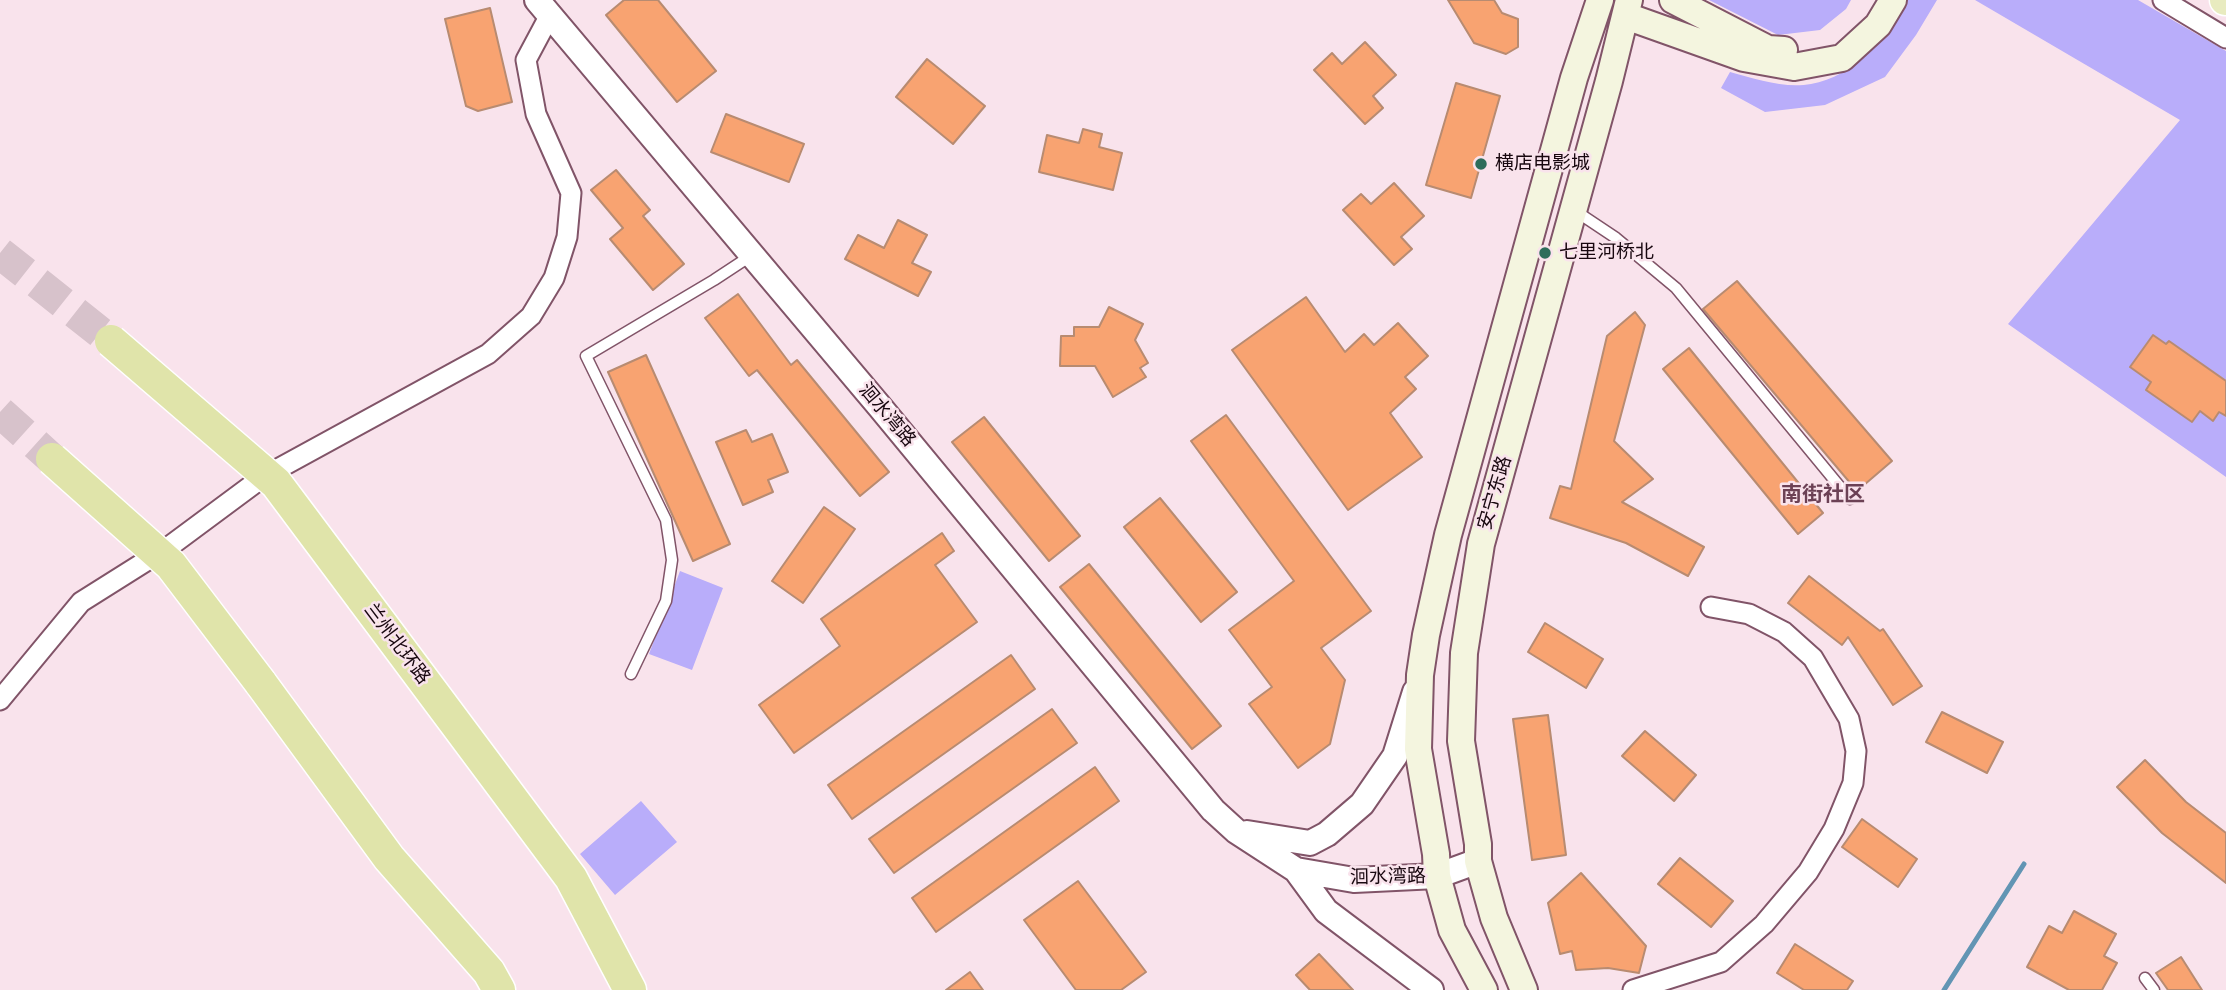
<!DOCTYPE html>
<html>
<head>
<meta charset="utf-8">
<style>
  body { margin:0 }
  canvas { display:block; background:#f9e3ec }
</style>
</head>
<body>
<canvas width="2226" height="990"></canvas>
<script>
const g = document.querySelector('canvas').getContext('2d');
g.lineJoin = 'round';
function fill(path, color) { g.fillStyle = color; g.fill(path, 'evenodd'); }
function stroke(path, color, width, dash) { g.strokeStyle = color; g.lineWidth = width; g.lineCap = dash ? 'butt' : 'round'; g.setLineDash(dash || []); g.stroke(path); }
function write(font, color, halo, rows, align = 'center') {
  g.font = font + ' "IBM Plex Serif","Noto Sans SC",serif'; g.lineWidth = 5; g.setLineDash([]); g.textBaseline = 'middle'; g.strokeStyle = halo; g.fillStyle = color; for (const [text, x, y, turn = 0] of rows) {
    g.save(); g.translate(x, y); g.rotate((+turn || 0) * Math.PI / 180); g.textAlign = isNaN(turn) ? turn : align; if (halo) g.strokeText(text, 0, 0); g.fillText(text, 0, 0); g.restore();
  }
}
fill(new Path2D(`
  M1709 0H1851L1846 9 1820 30 1778 35Z
  M1907 0H1937L1916 35 1885 77 1825 105 1765 112 1721 88 1730 72C1756 79 1785 89 1811 84 1854 77 1888 36 1907 0Z
  M1975 0H2138L2226 51V477L2008 324 2180 120Z
  M680 571 723 588 692 670 649 654Z
  M641 801 677 842 615 895 580 854Z`), '#b9adfa');
stroke(new Path2D(`
  M1944 990 2024 864`), '#6295b4', 5);
const building = new Path2D(`
  M624 0H658L716 71 677 102 606 15Z
  M1448 0H1494L1502 13 1518 19V47L1506 54 1474 43Z
  M490 8 512 102 478 111 466 106 445 19Z
  M1365 42 1396 75 1373 96 1383 108 1365 124 1314 70 1332 53 1342 64Z
  M927 59 985 106 953 144 896 97Z
  M1456 83 1500 96 1471 198 1426 185Z
  M726 114 804 144 789 182 711 152Z
  M1083 129 1102 134 1099 147 1122 153 1113 190 1039 172 1047 135 1079 143Z
  M616 170 650 210 643 216 684 264 653 290 610 239 623 228 591 190Z
  M1394 183 1424 216 1401 237 1412 249 1394 265 1343 210 1361 194 1371 204Z
  M898 220 927 235 912 263 931 272 918 296 845 259 858 235 884 248Z
  M1737 281 1892 461 1857 491 1703 309Z
  M738 294 791 365 797 360 889 472 860 496 757 370 749 376 705 318Z
  M1306 297 1345 352 1364 334 1374 345 1398 323 1428 356 1405 377 1416 389 1390 413 1422 457 1348 510 1232 350Z
  M1109 307 1143 324 1135 340 1148 363 1140 368 1146 377 1113 397 1095 366H1060L1061 336H1074V327H1099Z
  M1635 312 1645 325 1614 441 1653 479 1622 502 1704 547 1688 576 1626 543 1550 518 1560 486 1571 489 1607 336Z
  M2153 335 2166 344 2169 341 2226 381V416L2219 412 2213 421 2200 411 2192 422 2146 390 2151 382 2130 367Z
  M1689 348 1823 513 1798 534 1663 369Z
  M646 355 730 544 693 561 608 372Z
  M1226 415 1371 611 1321 648 1345 680 1330 744 1298 768 1249 704 1272 687 1229 630 1294 581 1191 441Z
  M984 417 1080 536 1049 561 952 442Z
  M746 430 752 442 772 434 788 472 768 480 773 492 743 505 716 442Z
  M1160 498 1237 592 1201 622 1124 527Z
  M824 507 855 529 803 603 772 581Z
  M942 533 954 551 935 565 977 622 794 753 759 705 840 646 821 619Z
  M1089 564 1221 726 1192 749 1060 587Z
  M1809 576 1880 631 1883 629 1922 686 1893 705 1848 637 1842 645 1788 603Z
  M1545 623 1603 659 1586 688 1528 652Z
  M1011 655 1035 689 852 819 828 785Z
  M1052 709 1077 743 894 873 869 839Z
  M1942 712 2003 742 1987 773 1926 742Z
  M1548 715 1566 855 1532 860 1513 719Z
  M1645 731 1696 775 1674 801 1622 756Z
  M2145 760 2186 802 2226 833V883L2162 833 2117 787Z
  M1095 767 1119 801 936 932 912 898Z
  M1862 819 1917 859 1898 887 1842 847Z
  M1680 858 1733 901 1711 927 1658 884Z
  M1581 873 1646 946 1639 973 1608 968 1576 970 1572 951 1560 954 1548 903Z
  M1078 881 1146 972 1121 990H1076L1024 920Z
  M2074 911 2116 934 2104 956 2117 963 2102 990H2069L2027 967 2049 926 2062 933Z
  M1795 944 1853 981 1847 990H1804L1777 973Z
  M1319 954 1353 990H1310L1296 975Z
  M2181 957 2202 990H2168L2156 973Z
  M970 972 983 990H946Z`);
fill(building, '#f8a371');
stroke(building, '#b88b71', 2);
stroke(new Path2D(`
  M0 253 111 341
  M0 412 52 459`), '#d7c2cb', 32, [32, 16]);
const service = new Path2D(`
  M1574 210 1616 238 1676 288 1850 499
  M631 674 666 601 672 560 666 520 586 356 714 280 752 255
  M2145 978 2154 990`);
const minor = new Path2D(`
  M2163 0 2226 38
  M0 700 81 602 170 546 263 477 488 354 531 316 554 278 567 237 571 193 536 114 526 60 550 15
  M1633 990 1721 962 1764 924 1808 872 1834 829 1853 783 1856 751 1849 719 1813 658 1784 632 1749 614 1711 607`);
const tertiary = new Path2D(`
  M537 0 880 407 1213 810 1236 831 1296 870 1354 880 1437 876 1478 861
  M1247 833 1310 843 1327 834 1362 804 1395 756 1415 692
  M1296 870 1326 911 1431 990`);
const secondary = new Path2D(`
  M1673 0 1768 49 1784 50
  M1626 16 1744 58 1794 67 1842 58 1878 25 1893 0
  M1484 990 1452 930 1437 876 1436 854 1418 749 1420 675 1426 635 1448 535 1574 78 1600 0
  M1524 990 1494 918 1478 861V844L1461 741 1464 653 1481 544 1609 81 1629 0`);
const primary = new Path2D(`
  M2225 0H2226`);
const trunk = new Path2D(`
  M362 598 571 878 630 990
  M260 682 389 858 489 972 499 990`);
stroke(service, '#815468', 13);
stroke(minor, '#815468', 23);
stroke(tertiary, '#815468', 28);
stroke(secondary, '#815468', 30);
stroke(primary, '#fff', 33);
stroke(trunk, '#fff', 35);
stroke(service, '#fff', 10);
stroke(minor, '#fff', 19);
stroke(tertiary, '#fff', 24);
stroke(secondary, '#f4f5df', 26);
stroke(primary, '#e8ebbf', 30);
stroke(trunk, '#e0e4aa', 32);
const trunkBridge = new Path2D(`
  M111 341 276 483 362 598
  M52 459 171 565 260 682`);
stroke(trunkBridge, '#fff', 35, []);
stroke(trunkBridge, '#e0e4aa', 32);
for (const [x, y, r, color] of [
  [1481,164,7,"#2e6d5b"],
  [1545,253,7,"#2e6d5b"]
]) { const dot = new Path2D(); dot.arc(x, y, r, 0, 2 * Math.PI); g.fillStyle = color; g.fill(dot); stroke(dot, '#f9e3ec', 2.5); }
write('19px', '#18070f', '#f9e3ec', [
  ["横店电影城",1495,164],
  ["七里河桥北",1559,253]
], 'left');
write('19px', '#18070f', '#f9e3ec', [
  ["洄水湾路",887,415,50],
  ["安宁东路",1495,493,-74],
  ["兰州北环路",397,644,53],
  ["洄水湾路",1388,877,-1]
]);
write('bold 21px', '#6c4155', '#f9e3ec', [
  ["南街社区",1823,495]
]);
</script>
</body>
</html>
